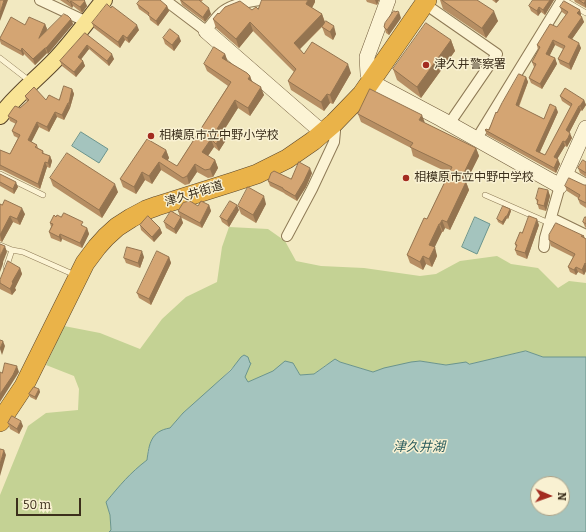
<!DOCTYPE html>
<html>
<head>
<meta charset="utf-8">
<style>
  body { margin:0 }
  #map { position:relative; width:586px; height:532px; overflow:hidden; background:#f2e9c1; font-family:Bitter,serif }
  canvas { display:block }
  .north { position:absolute; left:530px; top:476px; width:40px; height:40px; box-sizing:border-box; background:#f9f1d2; border:1px solid #ada389; border-radius:50%; rotate:92deg; font-size:11px; font-weight:700; line-height:16px; text-align:center; color:#3c2f1c }
  .north::after { content:''; display:block; margin:auto; width:14px; height:18px; background:#a32c20; clip-path:polygon(50% 0,100% 100%,50% 72%,0 100%) }
  .scale { position:absolute; left:16px; top:498px; width:65px; height:18px; box-sizing:border-box; border:2px solid #3c2f1c; border-top:0; padding-left:5px; font-size:12px; line-height:14px; white-space:nowrap; color:#3c2f1c; -webkit-text-stroke:3px #f9f1d2; paint-order:stroke }
</style>
</head>
<body>
<div id="map">
<canvas width="586" height="532"></canvas>
<div class="north">N</div>
<div class="scale">50 m</div>
</div>
<script>
const g = document.querySelector('canvas').getContext('2d');
g.lineJoin = 'round';
function fill(path, color) { g.fillStyle = color; g.fill(path, 'evenodd'); }
function stroke(path, color, width, dash) { g.strokeStyle = color; g.lineWidth = width; g.lineCap = dash ? 'butt' : 'round'; g.setLineDash(dash || []); g.stroke(path); }
function write(font, color, halo, rows, align = 'center') {
  g.font = font + ' Bitter,"Noto Sans JP",serif'; g.lineWidth = 3; g.setLineDash([]); g.textBaseline = 'middle'; g.strokeStyle = halo; g.fillStyle = color; for (const [text, x, y, turn = 0] of rows) {
    g.save(); g.translate(x, y); g.rotate((+turn || 0) * Math.PI / 180); g.textAlign = isNaN(turn) ? turn : align; if (halo) g.strokeText(text, 0, 0); g.fillText(text, 0, 0); g.restore();
  }
}
fill(new Path2D(`
  M229 227 268 229 285 241 296 261 321 266 364 268 420 276 436 274 460 261 497 256 511 264 538 268 558 288 569 281 586 283V357H543L526 351 469 364 446 365 420 361 373 372 340 362 326 365 314 374 300 375 293 363 248 382 244 377 242 358 202 398 183 413 170 429 148 449 147 460 107 502 110 515 111 530 109 532H0V495L28 426 46 413 78 410 79 389 74 376 46 365 64 326 100 333 140 349 162 319 186 297 217 282 222 247Z`), '#c4d294');
const water = new Path2D(`
  M81 132 108 149 99 163 72 146Z
  M475 217 490 224 477 254 462 247Z
  M526 351 543 357H586V532H109L111 530 110 515 106 502C120 485 130 473 147 460 149 444 151 431 170 428L183 413 231 370 241 357 244 355 248 357 250 363H251L245 377 248 382 273 371 285 361 293 363 300 375 314 374 335 359 340 362 373 372 384 368 411 362 420 361 446 365 466 362 469 364ZM538 484H562V508H538Z`);
fill(water, '#a4c4be');
stroke(water, '#6a948d', 1);
const lane = new Path2D(`
  M564 0 586 13
  M0 58 31 82
  M0 174 43 195
  M485 195 549 223
  M0 245 12 250 23 252 75 275
  M6 268 12 250`);
const street = new Path2D(`
  M40 0 87 22
  M165 0 206 31C211 25 215 18 221 13 231 4 247 2 260 0
  M425 4 497 54 449 124
  M476 140 562 0
  M566 173 586 184
  M551 218 586 235
  M287 236 312 189 334 142 335 131 334 123
  M544 247 545 238 560 186`);
const secondary = new Path2D(`
  M388 0 367 57 368 74 372 81 377 85 441 119 560 186 586 128
  M206 31 323 133`);
const primary = new Path2D(`
  M0 116C16 95 37 79 56 59 73 41 88 20 104 0`);
const highway = new Path2D(`
  M0 422 24 386 85 263 97 247 106 237 117 227 131 218 146 210 157 206 233 182 257 174 287 159 313 141 334 123 362 94 427 0`);
stroke(lane, '#8e7a56', 6);
stroke(street, '#8e7a56', 12);
stroke(secondary, '#705a3a', 16);
stroke(primary, '#5b462b', 18);
stroke(highway, '#5b462b', 20);
stroke(lane, '#fcf4d5', 5);
stroke(street, '#fcf4d5', 10);
stroke(secondary, '#fcf4d5', 15);
stroke(primary, '#f9e495', 16);
stroke(highway, '#eab349', 19);
fill(new Path2D(`
  M60 0H84L87 6 82 13 73 6 72 8Z
  M180 0H203L201 2 211 14 205 22 182 5Z
  M366 0H379L377 5 367 2Z
  M440 0H477L498 21 486 38 443 9Z
  M492 0H499L496 3Z
  M554 0 545 15 541 12 538 16 531 11 529 6Z
  M574 0H586V8L575 2Z
  M315 2 312 8 322 14 325 22 336 34 333 40 325 35 322 27 323 26 300 49 304 54 351 73 333 104 330 103 324 111 291 90 288 81 294 72 253 31 239 48 216 28 213 19 219 14 258 9Z
  M137 4 167 6 169 11 158 26 150 20 149 16 139 9Z
  M560 7 580 10 581 15V16L584 22 572 39 581 48 571 70 560 64 558 59 563 49 555 45 549 56 555 58 557 64 542 89 531 83 529 78 534 67 532 62 538 50 537 45 557 27 566 15 562 12Z
  M401 18 389 35 386 33 384 27Z
  M71 19 73 24 49 52 48 54 47 53 35 65 24 54 23 56 1 44 0 41V38L25 25 45 24 47 29 46 31Z
  M92 23 139 30 129 43 125 40 120 48 94 28Z
  M85 33 114 59 109 66 89 49 81 59 83 61 85 66 76 77 62 66 60 61Z
  M163 38 181 41 174 51 165 44Z
  M451 40 455 51 421 98 397 80 393 69Z
  M225 54 227 61 250 76 252 82 264 95 250 116 238 108 223 132 226 140 219 151 214 147 208 156 215 160 218 168 213 177 208 178 197 172 189 184 185 185 161 170 152 184 145 180 136 194 123 187 120 179 166 150 169 158 167 161 177 166 228 86 207 71 204 64Z
  M526 77 528 82 519 107 544 119 558 112 540 152 545 155 571 107 562 101 560 96 584 100 586 105 582 111 581 110 569 133 572 138 569 143 567 147 565 146 557 159 560 164 556 173 487 135 485 130H489L497 113Z
  M72 89 74 94 70 108 64 120 57 117 49 132 39 127 31 142 37 145 38 148 43 151 44 154 50 156 52 161 50 168 47 167 40 189 2 170H0V150L10 154 18 138 14 136 12 131 16 124 10 121 8 116 20 108 27 102 25 96 46 100H59Z
  M358 114 425 123 476 148 479 156 466 182 469 190 450 230 445 228 443 232H442L434 247 437 256 432 267 426 264 423 270 410 263 407 255 427 219 449 173 413 156 411 148 361 122Z
  M586 162V177L580 173 578 168Z
  M312 173 306 187 297 201 285 194 284 193 270 186 268 181 291 179Z
  M0 174 18 187 14 194 0 186Z
  M50 178 118 192 102 218 53 186Z
  M584 185H586V208L580 204 578 199V198L567 191 565 186Z
  M548 190 550 196 546 211 539 209 536 199Z
  M0 204 25 214 20 225 13 222 2 242 0 241Z
  M266 204 256 223 241 214 238 206Z
  M209 205 211 211 202 228 180 217 178 211 198 206Z
  M510 209 511 211 508 219 507 218 503 225 498 222 497 219Z
  M239 210 229 227 222 222 220 217Z
  M181 217 183 223 176 234 166 228 164 222Z
  M586 217V228L585 227 583 222Z
  M50 223 84 227 87 228 89 234 82 248 62 239 61 242 51 238 49 232 51 227Z
  M140 225 160 228 162 233 154 242 141 230Z
  M539 225 527 259 517 255 515 250 516 247 515 244 522 233Z
  M584 236 585 238 586 239V271L584 275 578 272 576 275 570 272 568 267 573 257 551 246 549 240Z
  M144 257 140 268 126 263 124 258Z
  M169 257 171 263 151 305 139 298 137 293Z
  M20 268 22 274 15 288 16 290 12 295 0 289V280Z
  M39 389 40 392 36 400 30 397 29 394Z
  M8 423 23 426 19 434 10 429Z`), '#b68e63');
fill(new Path2D(`
  M4 0H8L0 21V13Z
  M308 0H315V2L309 13 306 4Z
  M375 0H379L377 5Z
  M495 0H499L496 3Z
  M550 0H554L545 15 543 10Z
  M586 0V8L584 3Z
  M71 1 73 6 72 8 70 2Z
  M85 1 87 6 82 13 80 7Z
  M167 6 169 11 158 26 156 21Z
  M539 7 541 12 538 16 537 11Z
  M209 8 211 14 205 22 203 17Z
  M580 10 581 15 579 18 577 13Z
  M494 11 498 21 486 38 482 28Z
  M399 12 401 18 389 35 387 30Z
  M322 14 325 23 297 52 294 43Z
  M582 17 584 22 570 42 568 37Z
  M71 19 73 24 48 54 46 48Z
  M250 22 253 31 239 48 236 39Z
  M45 24 47 29 41 43 39 38Z
  M137 25 139 30 129 43 127 38Z
  M334 26 336 34 333 40 330 32Z
  M123 35 125 40 120 48 118 42Z
  M179 36 181 41 174 51 172 45Z
  M451 40 455 51 421 98 417 87Z
  M553 40 555 45 548 59 546 54Z
  M579 43 581 48 571 70 569 64Z
  M87 45 89 49 79 62 78 57Z
  M22 48 24 54 23 56 21 51Z
  M45 48 47 53 35 65 33 59Z
  M112 54 114 59 109 66 107 61Z
  M225 54 228 62 222 58Z
  M555 58 557 64 542 89 540 84Z
  M83 61 85 66 76 77 74 72Z
  M348 64 351 73 333 104 330 95Z
  M250 76 253 84 248 79Z
  M526 77 528 82 517 110 516 105Z
  M261 87 264 95 250 116 248 108Z
  M72 89 74 94 70 108 69 103Z
  M327 94 330 103 324 111 321 102Z
  M235 100 238 108 220 136 217 129Z
  M584 100 586 105 582 111 580 106Z
  M68 103 70 108 64 120 62 115Z
  M579 106 581 110 568 135 566 130Z
  M556 107 558 112 538 156 536 151Z
  M55 112 57 117 49 132 47 127Z
  M422 115 425 123 419 120Z
  M37 122 39 127 30 145 28 140Z
  M224 132 226 140 219 151 216 144Z
  M570 133 572 138 567 147 565 142Z
  M211 139 214 147 205 160 202 152Z
  M563 141 565 146 556 161 554 157Z
  M476 148 479 156 466 182 469 190 450 230 447 222 461 179Z
  M166 150 169 158 165 165 162 157Z
  M50 156 52 161 50 168 48 163Z
  M558 159 560 164 556 173 554 168Z
  M215 160 218 168 213 177 210 169Z
  M45 162 47 167 40 189 38 184Z
  M159 162 161 170 152 184 149 176Z
  M195 164 197 172 189 184 187 176Z
  M310 168 312 173 306 187 297 201 295 196Z
  M142 172 145 180 136 194 134 187Z
  M16 182 18 187 14 194 13 189Z
  M115 184 118 192 102 218 99 210Z
  M548 190 550 196 546 211 544 206Z
  M264 196 266 204 256 223 253 215Z
  M209 205 211 211 202 228 200 223Z
  M237 205 239 210 229 227 227 221Z
  M22 208 25 214 20 225 17 219Z
  M510 209 511 211 508 219 507 216Z
  M10 216 13 222 2 242 0 235Z
  M506 216 507 218 503 225 502 222Z
  M181 217 183 223 176 234 174 229Z
  M537 219 539 225 527 259 525 253Z
  M442 220 445 228 443 232 440 224Z
  M439 224 442 232 432 253 429 245Z
  M87 228 89 234 82 248 80 243Z
  M160 228 162 233 154 242 152 237Z
  M60 234 62 239 61 242 59 237Z
  M5 246 7 252 3 262V264L0 272V256Z
  M435 247 437 256 432 267 429 259Z
  M142 251 144 257 140 268 138 263Z
  M423 256 426 264 423 270 420 262Z
  M169 257 171 263 151 305 149 299Z
  M585 263 586 265V271L584 275 582 270Z
  M576 267 578 272 576 275 574 270Z
  M20 268 22 274 15 288 16 290 12 295 10 289 12 282Z
  M3 341 5 346 2 355 0 349Z
  M17 366 19 372 14 380 0 402V394Z
  M39 389 40 392 36 400 35 397Z
  M21 421 23 426 19 434 17 429Z
  M4 450 6 455 0 476V464Z`), '#947450');
const building = new Path2D(`
  M0 0H4L0 13Z
  M67 0H84L85 1 80 7 71 1 70 2Z
  M140 0H160L167 6 156 21 148 15 149 13 137 4Z
  M181 0H199L209 8 203 17Z
  M262 0H308L306 4 322 14 294 43 304 54 312 42 348 64 330 95 327 94 321 102 288 81 296 69 250 22 236 39 213 19 218 13 219 14 225 7 240 1 252 10 256 7 258 9Z
  M442 0H477L494 11 482 28Z
  M533 0H550L543 10 539 7 537 11 529 6Z
  M579 0H586L584 3Z
  M564 1 580 10 577 13 582 17 568 37 579 43 569 64 558 59 565 46 553 40 546 54 555 58 540 84 529 78 536 64 532 62 540 47 537 45 550 24 557 27 568 12 560 7Z
  M107 4 111 8 112 6 137 25 127 38 123 35 118 42 92 23Z
  M394 11 396 12 397 11 399 12 387 30 384 27 385 23Z
  M64 14 68 16 71 19 47 47 46 48H45L33 59 22 48 21 51 0 39V38L11 17 25 25 29 17 45 24 39 38Z
  M326 21 334 26 330 32 322 27Z
  M426 23 451 40 417 87 393 69Z
  M170 29 179 36 172 45 163 38Z
  M85 33 112 54 107 61 87 45 78 57 83 61 74 72 60 61Z
  M214 47 225 54 222 58 247 73 250 76 248 79 261 87 248 108 235 100 217 129 224 132 216 144 211 139 202 152 215 160 210 169 205 170 195 164 187 176 183 178 159 162 149 176 142 172 134 187 120 179 147 139 166 150 162 157 177 166 231 82 204 64Z
  M519 74 526 77 516 105 544 119 550 104 556 107 536 151 545 155 572 104 560 96 565 88 584 100 580 106H579L566 130 570 133 568 138 565 142 563 141 554 157 558 159 554 168 485 130 486 129 489 130 496 112 497 113 502 103Z
  M64 86 72 89 69 103H68L62 115 55 112 47 127 37 122 28 140 37 145 35 147 43 151 42 153 50 156 48 163 45 162 38 184 0 165V150L10 154 20 135 12 131 17 121 8 116 12 110 15 106 20 108 29 100 25 96 34 87 46 100 49 95 59 100Z
  M370 89 422 115 419 120 476 148 461 179 466 182 447 222 442 220 440 224H439L429 245 435 247 429 259 423 256 420 262 407 255 424 218 427 219 452 167 410 147 413 143 358 114Z
  M67 153 115 184 99 210 50 178Z
  M583 160 586 162V173L578 168Z
  M299 162 310 168 304 181 295 196 283 189V188L268 181 271 173 274 171 291 179Z
  M0 174 16 182 13 189 0 182Z
  M569 178 584 185H586V203L578 199 580 195 565 186Z
  M248 187 264 196 253 215 238 206Z
  M539 188 548 190 544 206 537 204 538 200 536 199Z
  M5 200 22 208 17 219 10 216 0 235V204L2 205Z
  M190 201 198 206 201 201 209 205 200 223 178 211 183 203Z
  M230 201 237 205 227 221 220 217Z
  M503 206 510 209 507 216H506L502 222 497 219Z
  M171 211 181 217 174 229 164 222Z
  M64 213 83 222 81 225 87 228 80 243 60 234 59 237 49 232 53 224 50 223 54 215 56 217 57 215 61 217Z
  M148 216 160 228 152 237 140 225Z
  M529 216 537 219 525 253 515 250 517 245 515 244 520 232 522 233Z
  M585 217H586V224L583 222Z
  M556 223 584 236H581L586 239V264L585 263 582 270 576 267 574 270 568 267 575 254 549 240V235Z
  M0 244 5 246 0 256Z
  M127 247 142 251 138 263 124 258Z
  M157 251 169 257 149 299 137 293Z
  M8 261 20 268 12 282 13 283 10 289 0 283V280Z
  M0 340 3 341 0 349Z
  M5 363 17 366 13 375 0 394V372L2 373Z
  M34 387 39 389 35 397 29 394Z
  M12 416 21 421 17 429 8 423Z
  M0 449 4 450 0 464Z`);
fill(building, '#d4a573');
stroke(building, '#947450', 1);
for (const [x, y, r, color] of [
  [426,65,4,"#a32c20"],
  [151,136,4,"#a32c20"],
  [406,178,4,"#a32c20"]
]) { const dot = new Path2D(); dot.arc(x, y, r, 0, 2 * Math.PI); g.fillStyle = color; g.fill(dot); stroke(dot, '#f9f1d2', 1.5); }
write('12px', '#3c2f1c', '#f9f1d2', [
  ["津久井警察署",434,65],
  ["相模原市立中野小学校",159,136],
  ["相模原市立中野中学校",414,178]
], 'left');
write('12px', '#3c2f1c', '#f9f1d2', [
  ["津久井街道",194,194,-17]
]);
write('italic 13px', '#2a5c5d', '#f9f1d2', [
  ["津久井湖",419,447]
]);
</script>
</body>
</html>
